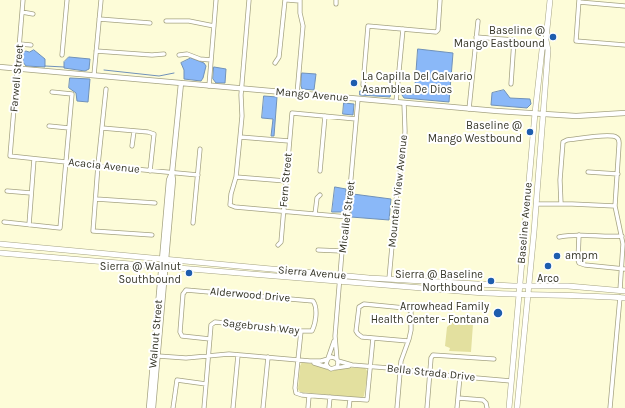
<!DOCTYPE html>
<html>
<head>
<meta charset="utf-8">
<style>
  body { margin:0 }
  canvas { display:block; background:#fdfcd8 }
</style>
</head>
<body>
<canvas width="625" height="408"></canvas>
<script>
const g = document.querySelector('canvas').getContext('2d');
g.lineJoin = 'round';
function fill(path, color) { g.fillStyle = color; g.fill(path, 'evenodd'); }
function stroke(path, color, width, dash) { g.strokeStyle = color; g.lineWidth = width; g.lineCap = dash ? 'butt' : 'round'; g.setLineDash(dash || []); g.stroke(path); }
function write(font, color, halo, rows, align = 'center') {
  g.font = font + ' Karla,sans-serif'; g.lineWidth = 4; g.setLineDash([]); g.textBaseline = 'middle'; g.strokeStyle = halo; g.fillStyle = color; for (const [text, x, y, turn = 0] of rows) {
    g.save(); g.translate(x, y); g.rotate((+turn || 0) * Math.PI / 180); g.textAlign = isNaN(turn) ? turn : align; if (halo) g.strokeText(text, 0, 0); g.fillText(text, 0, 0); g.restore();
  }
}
fill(new Path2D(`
  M454 321 473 324 471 352 449 351 450 348 445 346 447 327Z
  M302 362 318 365 331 371 344 368H365L368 372 364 396 362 398 300 392 298 389 300 366Z`), '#e3e09f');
const water = new Path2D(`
  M418 49 453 53 449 102 404 98 402 95V93L414 94Z
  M34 50 45 59V67L26 66 23 62V52L26 51 29 52Z
  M69 57 90 59 89 69 85 71 64 68V62Z
  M191 58 204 63 206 66 203 78 201 81 184 79V70L181 63Z
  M214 67 226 69 225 83H216L213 79Z
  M302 73 316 74 314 90 302 89 301 86Z
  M70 78 90 79 88 102 77 101 76 93 69 88Z
  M504 90 510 98 530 99 531 104 527 108 491 105 492 93Z
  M360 91 391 93 390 97 360 95Z
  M264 96 277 97 274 136H271L273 119 262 118Z
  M344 103 354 104 353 115 343 114Z
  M335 187 346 189 345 211 343 212H332Z
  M353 194 391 199 389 220 351 217Z`);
fill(water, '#8ab8f8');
stroke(water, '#7091b9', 1);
stroke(new Path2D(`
  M45 66 64 67
  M104 70 159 76 174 73`), '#7091b9', 1);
const street = new Path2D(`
  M23 0 10 156 66 162 81 164 198 175
  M249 0 241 95 242 116 240 137 236 177 231 194 230 205 235 207 348 217
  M288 0 300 1
  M579 0 576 41 625 45
  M579 2 625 6
  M336 4V0
  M22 12 33 14
  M99 19 150 23
  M166 21H189L214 26
  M476 37 514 40 511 84
  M20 44 31 45
  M96 51 152 55 164 54
  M62 55 67 0
  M179 55 187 54 200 59 211 60
  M275 63 279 57 285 0
  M94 75 101 0
  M363 85 368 26 436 32 438 30 440 0
  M209 86 216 0
  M106 89 98 165 93 231 152 235
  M297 94 303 26 300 13V0
  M396 102 403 29
  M469 109 478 21
  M49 126 69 128
  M102 128 148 132 154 134 150 171
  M240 137 289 141
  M132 146 134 131
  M320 171 325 116
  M588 172 618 174
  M236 177 286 181
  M7 191 31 193
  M96 199 155 203
  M536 204H572L615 206
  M561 204 560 180 563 142 567 140C577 139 609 133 616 137 620 139 619 142 619 145L615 206 623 244 620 290
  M315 214 317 198 320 195
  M4 222 60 228 72 94 52 92
  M193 223 200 149
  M29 225 34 159
  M579 235 578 260 579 263 585 265 625 269
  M559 237C580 232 601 238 622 236
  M278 245 281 242 292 113 356 119
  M318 250 342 251
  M389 279 397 191 404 148 405 131 404 103
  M301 331 295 388 296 393 302 395 367 400 373 338
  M158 356 186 358 229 354 310 361H321L328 359
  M329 358 332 357 337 359 338 363 337 367 331 369 328 367 326 364 334 341
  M337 360 335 336 342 251 346 234 358 99
  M338 361 352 365 401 369 430 374 511 381
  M314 363 327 367
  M335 368 349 366
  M458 398 483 400 486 403 487 408
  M173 408 177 380 206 384
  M204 408 211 325 215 322 301 331H312C316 323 318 308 313 301L186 290 183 294 180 332 182 336 210 339
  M233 408 238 355
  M263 408 268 357
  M308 408 309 396
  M329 408 330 397
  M349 408 350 399
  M397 408 401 361 409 339 411 330V311L405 308 364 304 359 307 356 331 358 334 362 337 408 341
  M427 408 431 358 433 355 494 359
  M457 408 460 376
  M610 408 620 297`);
const secondary = new Path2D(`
  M0 67 497 111 576 116 625 113
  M149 408 169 180 172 173
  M153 408 173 180 172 173 181 83`);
const primary = new Path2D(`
  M0 244 369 278 513 286H568L625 291
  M0 253C157 266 314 280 471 292 522 296 574 294 625 298
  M509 408 535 113 542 50 546 39 550 0
  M517 408 534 232 545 90 548 50 546 40`);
stroke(street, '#a5a382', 5);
stroke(secondary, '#a5a382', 6);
stroke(primary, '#a5a382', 6);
stroke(street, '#fff', 3.5);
stroke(secondary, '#fff', 4.5);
stroke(primary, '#fff', 5);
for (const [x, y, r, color] of [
  [553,37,4,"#1e5dae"],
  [354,83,4,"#1e5dae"],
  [530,132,4,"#1e5dae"],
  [557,256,4,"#1e5dae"],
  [548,266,4,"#1e5dae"],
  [189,273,4,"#1e5dae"],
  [491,281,4,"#1e5dae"],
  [498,313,5,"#1e5dae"]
]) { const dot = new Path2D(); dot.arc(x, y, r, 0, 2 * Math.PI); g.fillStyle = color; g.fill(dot); stroke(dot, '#fff', 1.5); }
write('11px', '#353527', '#fff', [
  ["Baseline @",545,31],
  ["Mango Eastbound",545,44],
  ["La Capilla Del Calvario",362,77,"left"],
  ["Asamblea De Dios",362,90,"left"],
  ["Baseline @",522,126],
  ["Mango Westbound",522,139],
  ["ampm",565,256,"left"],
  ["Sierra @ Walnut",181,267],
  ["Southbound",181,280],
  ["Sierra @ Baseline",483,275],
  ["Northbound",483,288],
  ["Arco",548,279,"center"],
  ["Arrowhead Family",489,307],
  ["Health Center - Fontana",489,320]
], 'right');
write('11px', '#353527', '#fff', [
  ["Farwell Street",17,78,-85],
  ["Mango Avenue",312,95,5],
  ["Acacia Avenue",104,166,6],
  ["Fern Street",286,180,-85],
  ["Mountain View Avenue",398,191,-84],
  ["Micallef Street",347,217,-83],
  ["Baseline Avenue",525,223,-85],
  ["Sierra Avenue",312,273,5],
  ["Alderwood Drive",250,295,5],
  ["Sagebrush Way",261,327,6],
  ["Walnut Street",156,334,-85],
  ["Bella Strada Drive",431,373,6]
]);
</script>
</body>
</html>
